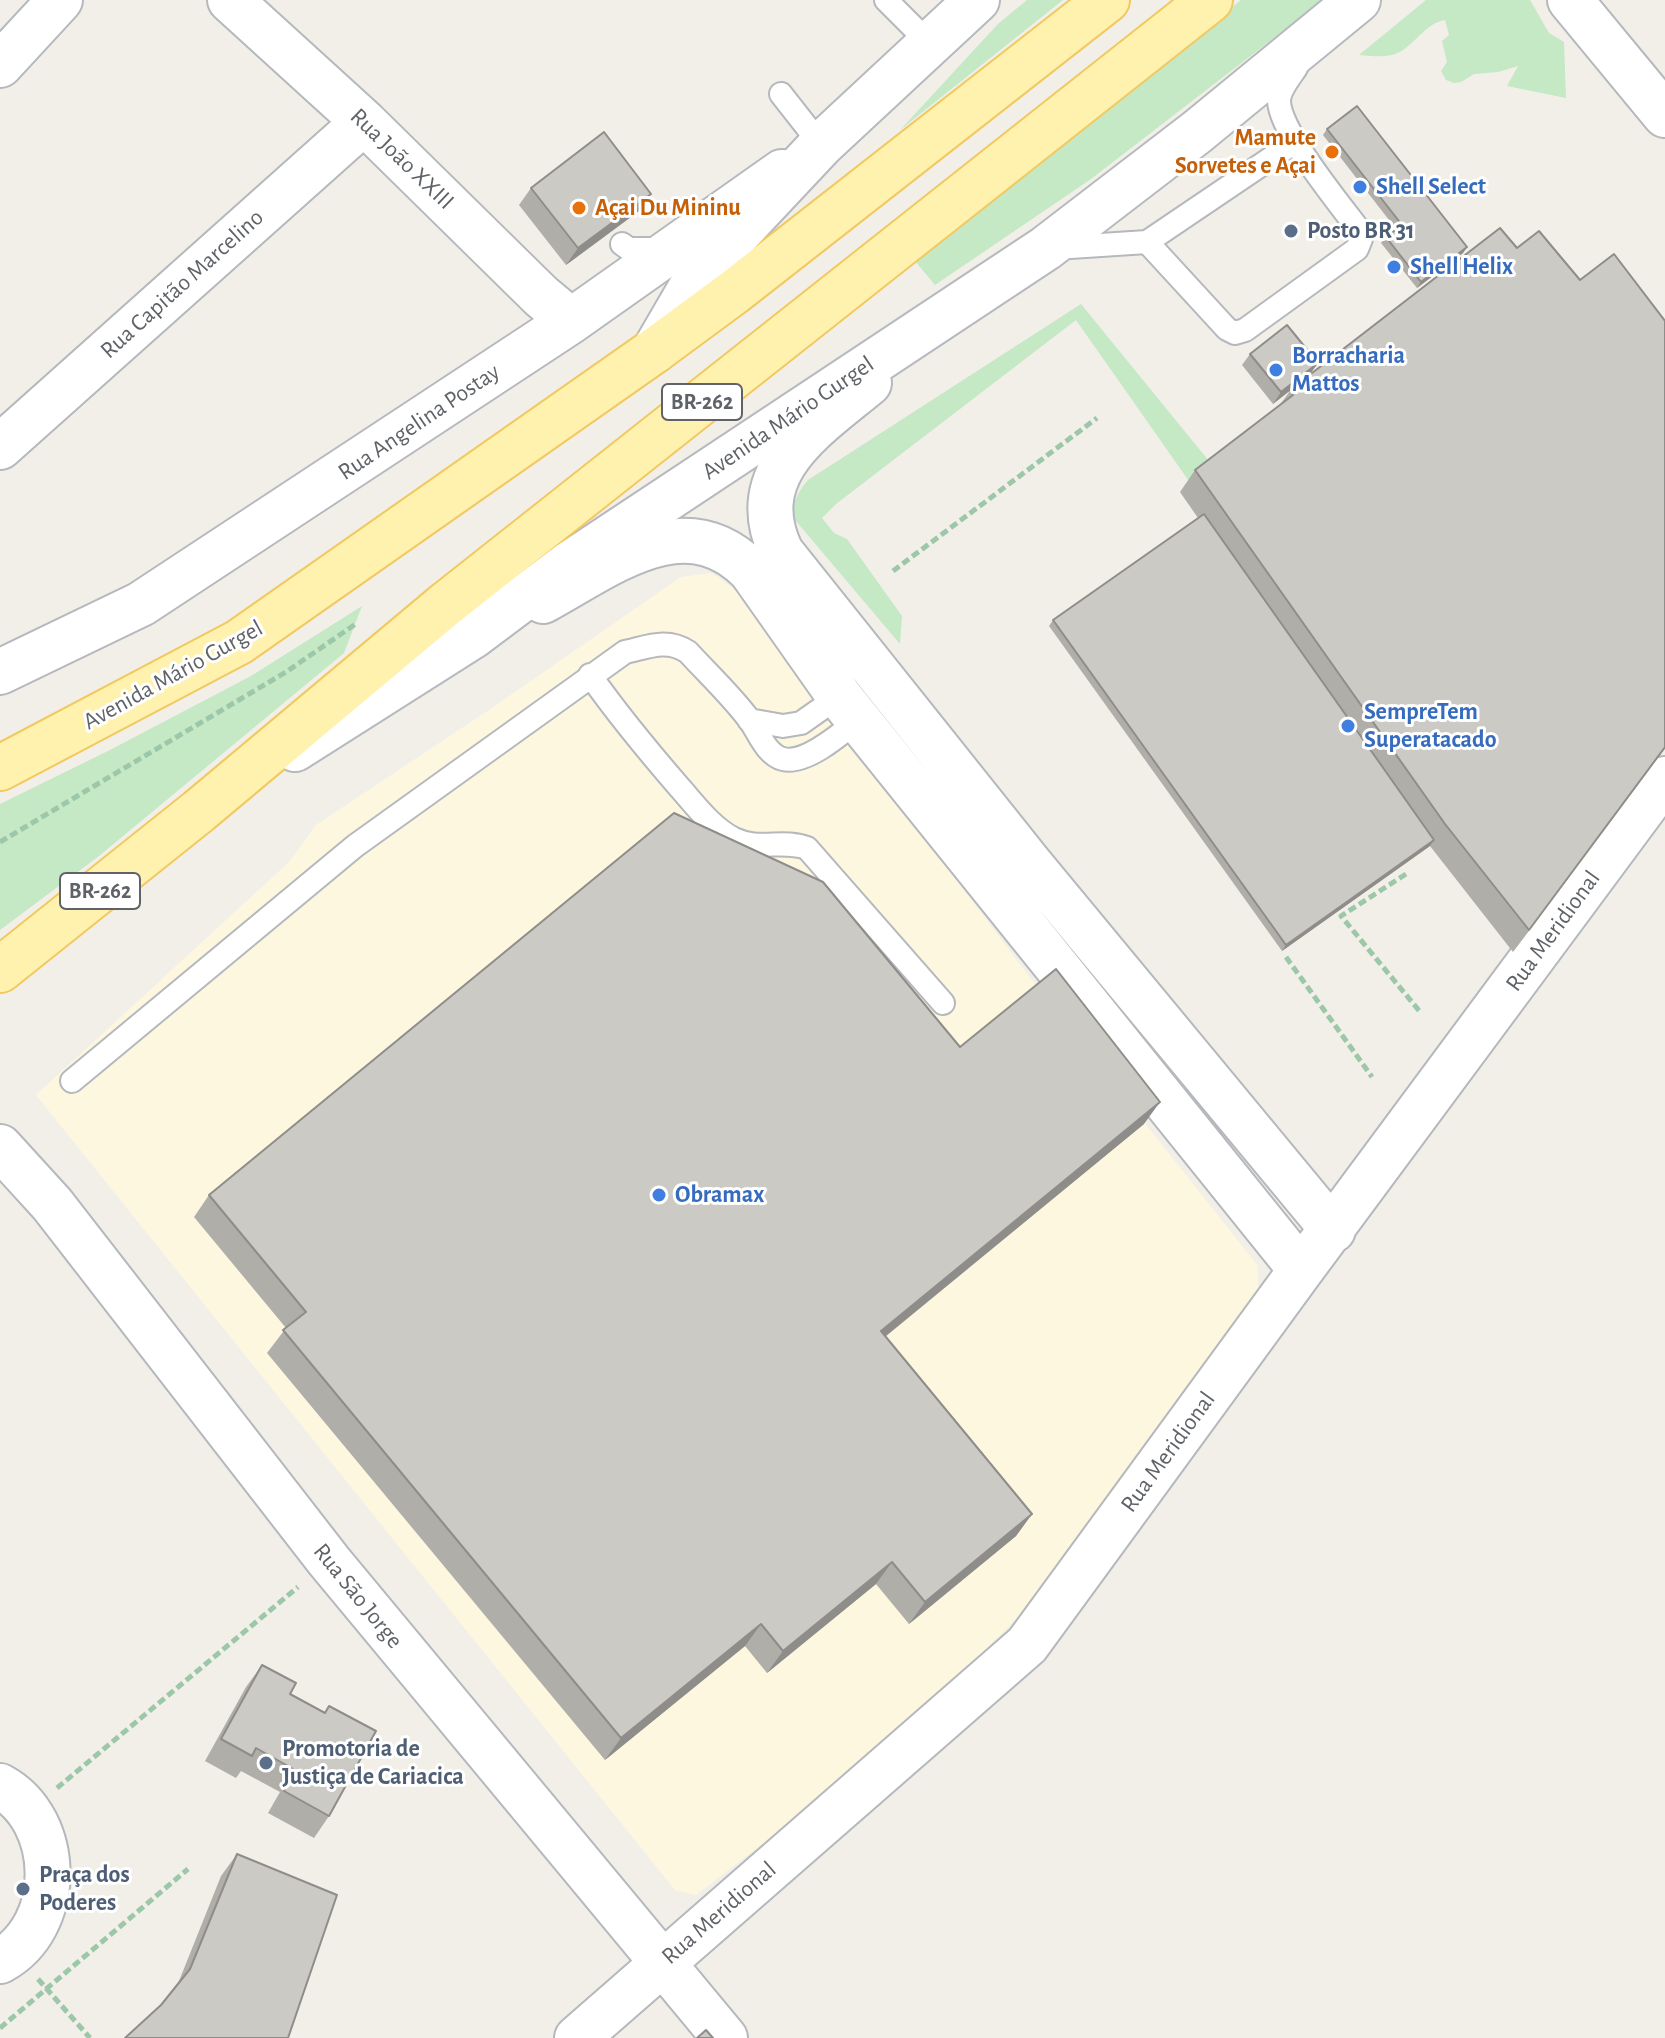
<!DOCTYPE html>
<html>
<head>
<meta charset="utf-8">
<style>
  body { margin:0 }
  canvas { display:block; background:#f1efe8 }
</style>
</head>
<body>
<canvas width="1665" height="2038"></canvas>
<script>
const g = document.querySelector('canvas').getContext('2d');
g.lineJoin = 'round';
function fill(path, color) { g.fillStyle = color; g.fill(path, 'evenodd'); }
function stroke(path, color, width, dash) { g.strokeStyle = color; g.lineWidth = width; g.lineCap = dash ? 'butt' : 'round'; g.setLineDash(dash || []); g.stroke(path); }
function write(font, color, halo, rows, align = 'center') {
  g.font = font + ' "Alegreya Sans",sans-serif'; g.lineWidth = 6; g.setLineDash([]); g.textBaseline = 'middle'; g.strokeStyle = halo; g.fillStyle = color; for (const [text, x, y, turn = 0] of rows) {
    g.save(); g.translate(x, y); g.rotate((+turn || 0) * Math.PI / 180); g.textAlign = isNaN(turn) ? turn : align; if (halo) g.strokeText(text, 0, 0); g.fillText(text, 0, 0); g.restore();
  }
}
fill(new Path2D(`
  M712 573 743 596 1040 991 1258 1266V1305L1084 1551 887 1748 696 1895 675 1890 36 1095 289 862 316 825 489 710 681 577Z`), '#fef7e0');
fill(new Path2D(`
  M1027 0H1063L900 130 998 24Z
  M1241 0H1323L1091 179 935 285 915 261Z
  M1426 0H1530L1549 33 1564 42 1566 98 1507 86 1518 66 1498 72 1474 74 1461 82 1454 83 1446 80 1441 71 1447 62 1442 41 1449 35 1445 20C1427 23 1418 40 1403 50 1390 59 1374 56 1359 55Z
  M1081 304 1213 466 1191 484 1076 320 836 504 822 518 834 533 847 539 902 616 900 644 795 520C790 505 798 492 808 480Z
  M362 606 344 653 99 856 0 930V804L108 751 251 676Z`), '#c5e8c5');
const service = new Path2D(`
  M886 0 929 43
  M781 94 821 145
  M1147 242 1227 329 1235 333 1245 330 1357 249 1361 239 1359 230C1339 203 1280 132 1279 101 1279 90 1290 77 1296 68
  M622 244 629 249H662
  M1055 248 1147 242 1295 142
  M590 675C618 715 648 751 680 788 696 806 712 828 734 839 758 851 783 839 807 848L943 1003
  M749 720 783 726 801 723 845 692
  M72 1081 355 846 625 652C648 647 667 638 688 652 709 675 733 697 751 722 759 734 767 755 783 759 805 765 841 734 858 720`);
const minor = new Path2D(`
  M230 0 364 122 541 296 571 321
  M0 65 60 0
  M869 383C815 428 743 472 781 552L1030 864 1333 1230
  M0 447 364 122
  M543 601C608 566 684 503 751 571L839 696 1301 1270
  M0 672 141 604 571 321 782 172
  M0 1147 52 1204 329 1561 725 2038
  M0 1786C63 1820 64 1927 0 1961
  M577 2038 1027 1645 1301 1270 1665 779`);
const tertiary = new Path2D(`
  M1570 0 1665 115`);
const secondary = new Path2D(`
  M654 351 697 277 821 145 977 0
  M295 749 473 636 569 564 1046 248 1197 132 1358 0`);
const primary = new Path2D(`
  M0 768 239 642 654 351 734 292 1107 0
  M0 970 199 811 446 604 1210 0`);
stroke(service, '#b5b8bc', 26);
stroke(minor, '#b5b8bc', 48);
stroke(tertiary, '#b5b8bc', 48);
stroke(secondary, '#b6babf', 48);
stroke(primary, '#f2c960', 48);
stroke(new Path2D(`
  M893 571 1097 418
  M0 842 286 672 357 623
  M1406 874 1341 916 1421 1013
  M1286 957 1372 1077
  M57 1788 298 1587
  M38 1979 90 2038
  M0 2028 188 1869`), '#9cc7a9', 5, [8, 4]);
stroke(service, '#fff', 22);
stroke(minor, '#fff', 44);
stroke(tertiary, '#fff', 44);
stroke(secondary, '#fff', 44);
stroke(primary, '#fff2af', 44);
fill(new Path2D(`
  M1327 129 1467 247 1463 253 1417 288 1381 243 1386 237 1396 229 1323 135Z
  M531 188 651 194 639 211 566 265 519 205Z
  M1250 354 1318 363 1310 374 1665 748 1513 952 1430 846 1282 951 1049 626 1053 620 1198 518 1180 492 1195 470 1279 406 1290 391 1273 404 1242 365Z
  M960 1047 1144 1124 885 1337 1032 1514 1016 1536 909 1624 876 1584 767 1673 745 1646 605 1760 267 1353 286 1328 194 1217 209 1195Z
  M262 1665 290 1694 324 1713 329 1706V1816L314 1838 268 1813 280 1792 241 1771 236 1778 205 1761 246 1687Z
  M237 1854 288 2038 161 2005 177 1986 221 1876Z`), '#afaea9');
fill(new Path2D(`
  M651 194 639 211 566 265 578 248Z
  M1467 247 1463 253 1417 288 1421 282Z
  M1318 363 1310 374 1273 404 1281 392Z
  M1665 747V748L1513 952 1529 930Z
  M1434 840 1430 846 1282 951 1286 945Z
  M1160 1102 1144 1124 865 1353 881 1331Z
  M1032 1514 1016 1536 909 1624 925 1602Z
  M892 1562 876 1584 767 1673 783 1651Z
  M761 1624 745 1646 605 1760 621 1738Z`), '#8f8d8a');
const building = new Path2D(`
  M1357 106 1467 247 1421 282 1386 237 1402 225 1327 129Z
  M604 132 651 194 578 248 531 188Z
  M1500 228 1517 248 1539 231 1580 280 1614 254 1665 321V747L1529 930 1445 824 1195 470 1293 395 1290 390Z
  M1287 325 1318 363 1281 392 1250 354Z
  M1204 514 1434 840 1286 945 1053 620Z
  M674 813 823 882 960 1047 1056 969 1160 1102 881 1331 1032 1514 925 1602 892 1562 783 1651 761 1624 621 1738 283 1330 306 1312 209 1195Z
  M262 1665 296 1683 290 1694 325 1713 329 1706 376 1731 329 1816 284 1791 295 1770 256 1748 252 1756 221 1739Z
  M237 1854 337 1895 288 2038H125L161 2005 190 1969Z
  M706 2030 713 2038H697Z`);
fill(building, '#cccac5');
stroke(building, '#8f8d8a', 2);
for (const [x, y, r, color] of [
  [1332,152,8,"#e8710a"],
  [1360,187,8,"#3f7fe0"],
  [579,208,8,"#e8710a"],
  [1291,231,8,"#5c6f8a"],
  [1394,267,8,"#3f7fe0"],
  [1276,370,8,"#3f7fe0"],
  [1348,726,8,"#3f7fe0"],
  [659,1195,8,"#3f7fe0"],
  [266,1763,8,"#5c6f8a"],
  [23,1889,8,"#5c6f8a"]
]) { const dot = new Path2D(); dot.arc(x, y, r, 0, 2 * Math.PI); g.fillStyle = color; g.fill(dot); stroke(dot, '#fff', 3); }
for (const [x, y, w] of [
  [702,402,80],
  [100,891,80]
]) { const box = new Path2D(); box.roundRect(x - w / 2, y - 18, w, 36, 6); g.fillStyle = '#fff'; g.fill(box); stroke(box, '#5f6368', 2); }
write('bold 22px', '#5f6368', null, [
  ["BR-262",702,402],
  ["BR-262",100,891]
]);
write('bold 24px', '#c56008', '#fff', [
  ["Mamute",1316,138],
  ["Sorvetes e Açai",1316,166],
  ["Açai Du Mininu",595,208,"left"]
], 'right');
write('24px', '#5f6368', '#fff', [
  ["Rua João XXIII",402,159,44],
  ["Rua Capitão Marcelino",182,284,-42],
  ["Avenida Mário Gurgel",788,418,-34],
  ["Rua Angelina Postay",419,422,-34],
  ["Avenida Mário Gurgel",173,675,-29],
  ["Rua Meridional",1553,931,-54],
  ["Rua Meridional",1168,1452,-54],
  ["Rua São Jorge",358,1596,51],
  ["Rua Meridional",719,1913,-41]
]);
write('bold 24px', '#366cbe', '#fff', [
  ["Shell Select",1376,187],
  ["Shell Helix",1410,267],
  ["Borracharia",1292,356],
  ["Mattos",1292,384],
  ["SempreTem",1364,712],
  ["Superatacado",1364,740],
  ["Obramax",675,1195]
], 'left');
write('bold 24px', '#4e5e75', '#fff', [
  ["Posto BR 31",1307,231],
  ["Promotoria de",282,1749],
  ["Justiça de Cariacica",282,1777],
  ["Praça dos",39,1875],
  ["Poderes",39,1903]
], 'left');
</script>
</body>
</html>
